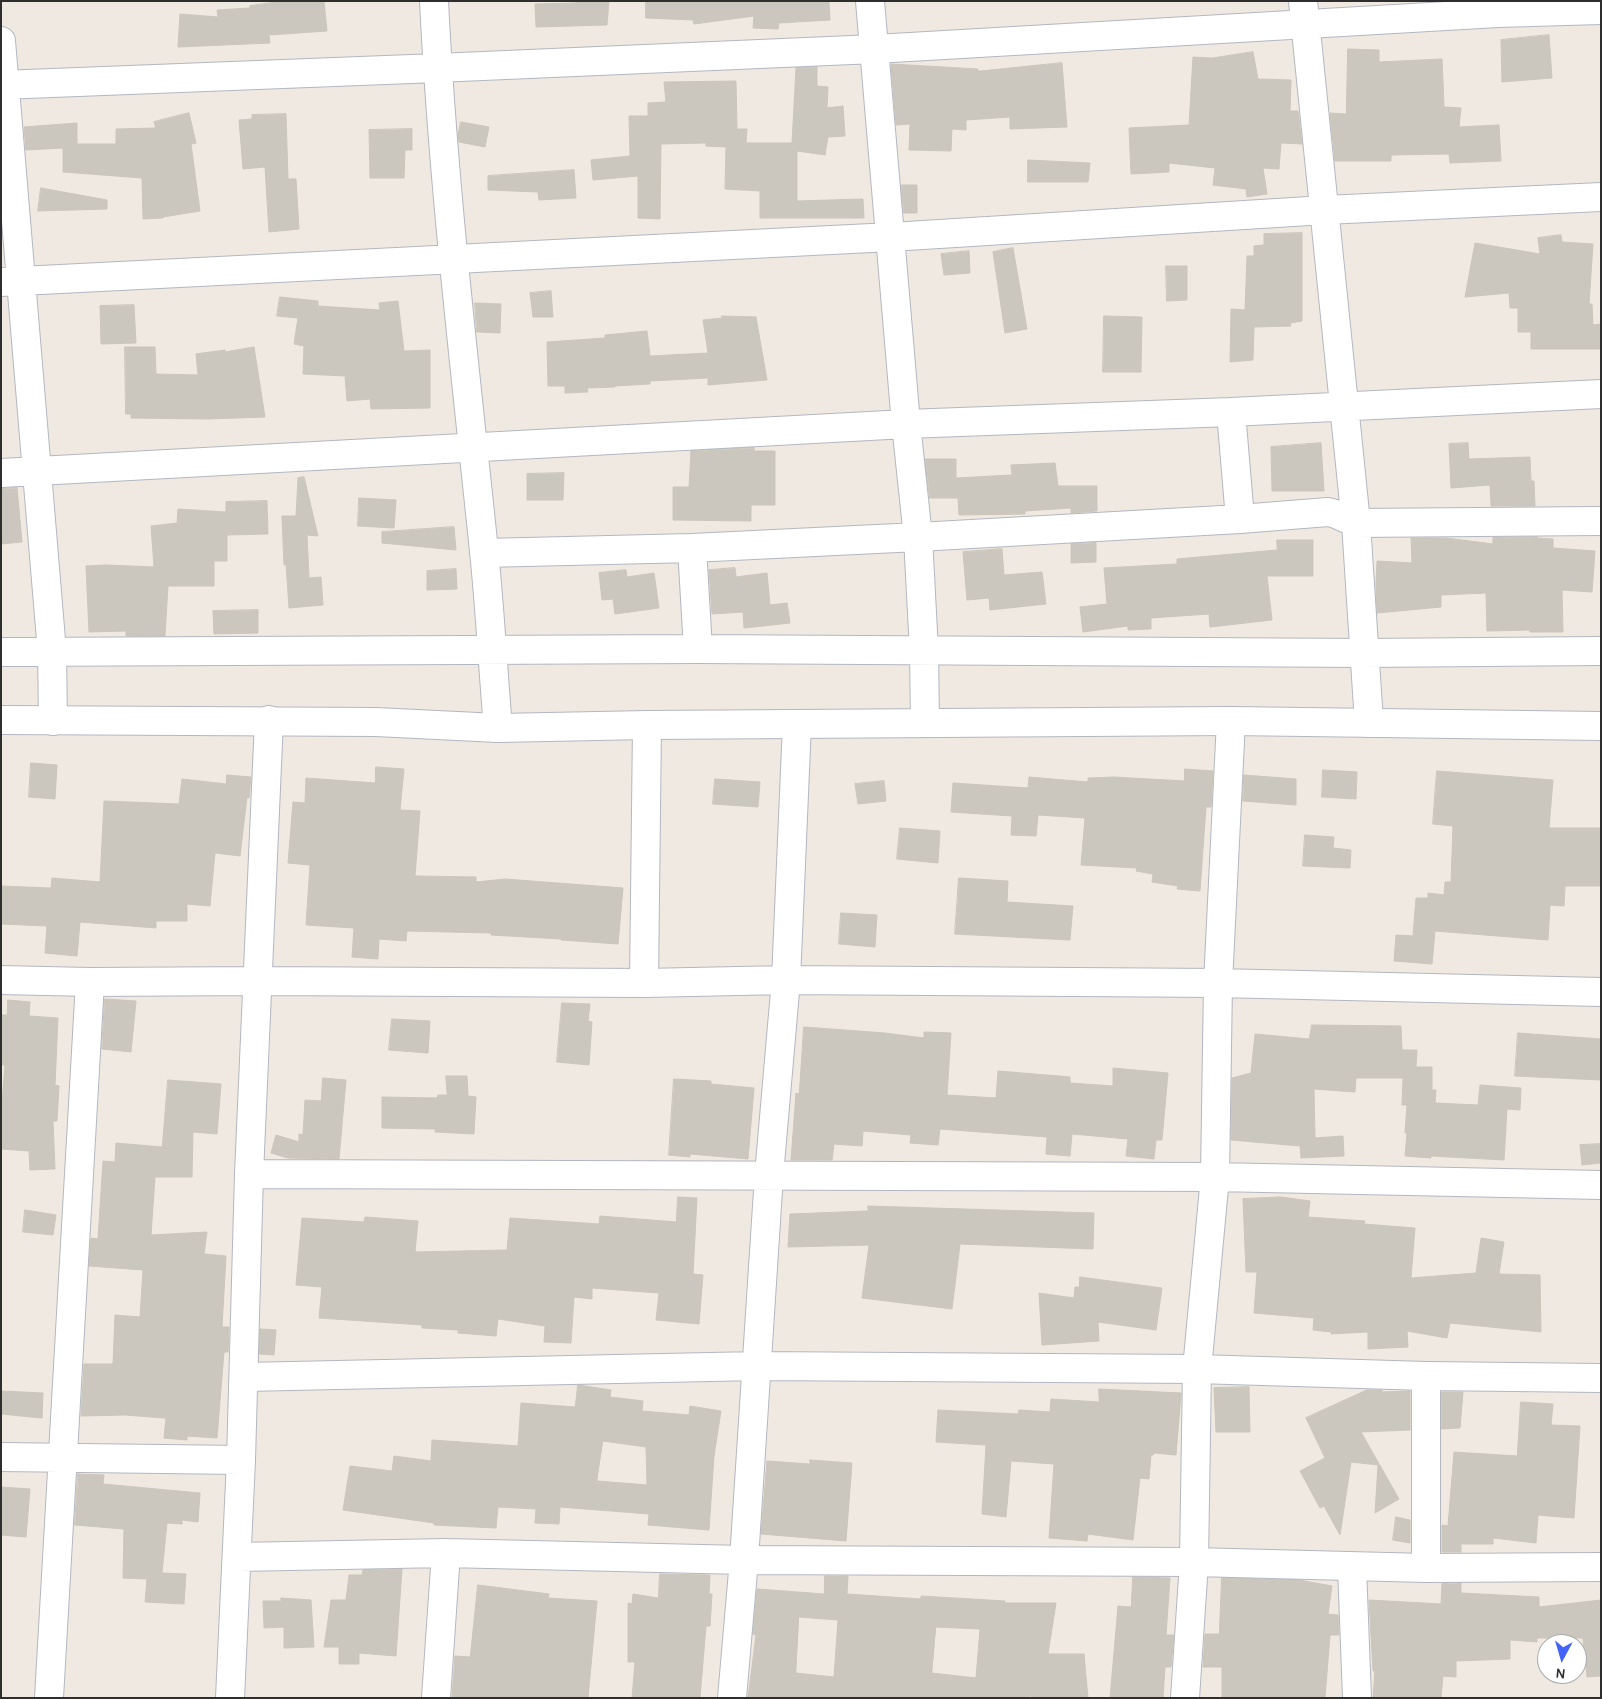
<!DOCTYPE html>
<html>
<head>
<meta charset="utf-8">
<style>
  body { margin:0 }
  #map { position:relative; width:1602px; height:1699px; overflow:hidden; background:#efe9e1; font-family:Karla,sans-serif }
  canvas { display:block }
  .frame { position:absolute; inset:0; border:2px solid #2e2e2e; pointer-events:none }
  .north { position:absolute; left:1537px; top:1634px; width:50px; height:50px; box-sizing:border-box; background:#fff; border:1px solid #ababab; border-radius:50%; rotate:186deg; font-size:14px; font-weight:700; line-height:20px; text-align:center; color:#2e2e2e }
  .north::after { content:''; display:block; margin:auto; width:18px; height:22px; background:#4264fb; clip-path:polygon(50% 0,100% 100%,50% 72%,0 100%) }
</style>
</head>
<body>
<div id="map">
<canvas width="1602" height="1699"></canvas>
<div class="frame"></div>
<div class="north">N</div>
</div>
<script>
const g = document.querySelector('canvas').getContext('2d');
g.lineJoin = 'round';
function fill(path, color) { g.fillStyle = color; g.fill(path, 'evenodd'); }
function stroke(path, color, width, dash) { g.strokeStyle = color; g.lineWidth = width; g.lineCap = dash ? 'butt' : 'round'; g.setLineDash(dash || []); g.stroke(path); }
const building = new Path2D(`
  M283 1H324L327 31 269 35 270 43 178 47 180 14 218 17 217 10 250 8V6Z
  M576 1H609L607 25 536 27 535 4 576 3Z
  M646 1H829L830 20 779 23 778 29 753 28 754 16 694 24 693 20 646 18Z
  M1549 35 1552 78 1502 82 1501 40Z
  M1348 49 1379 50V62L1442 59 1444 107 1461 108 1459 127 1499 125 1501 161 1450 163 1449 154 1391 155V161H1335L1330 113 1346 114Z
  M1253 52 1258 79 1291 80 1290 111H1298L1302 144 1281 143 1279 169 1263 168 1267 194 1247 197 1246 189 1213 185 1215 168 1169 163V172L1131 174 1129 128 1189 125 1193 57 1212 58Z
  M1062 63 1067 127 1010 129V117L966 120V130L952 129 951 151 909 150 910 124 896 125 891 64 978 69V71Z
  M817 67V86L828 87 827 108 843 106 845 136 828 137 825 155 797 151V201L863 199 864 218H760V191L725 189 726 147 706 146V143L661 144 660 219 638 218V176L593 180 591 160 630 156 629 116H648V103L666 102 664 82 736 81 737 129H747L746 143H792L796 68Z
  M189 113 196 143 191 144 200 211 163 217V218L143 219 142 178 63 172V148L26 150 24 127 77 123V144H116V129L156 128 154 122Z
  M286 114 288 179H296L299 229 269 232 265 167 243 169 239 120 252 119V115Z
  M461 122 489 127 485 147 459 142 458 135Z
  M412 129V150H405L404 178H370L369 130Z
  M1028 160 1090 163 1088 182H1028Z
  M574 170 576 198 539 200 538 192 488 190V176Z
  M901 185H917V213H904Z
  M41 188 107 200V209L38 211Z
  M1302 233V321L1290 323 1291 326 1254 327 1253 360 1230 362 1231 309 1245 310 1247 256H1254V246L1264 245V234Z
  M1561 235 1562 242 1593 244 1589 304H1592L1593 325 1601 324V349H1531V332H1518V308H1510L1509 293 1465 297 1475 243 1540 254 1538 238Z
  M1013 248 1027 329 1005 333 993 252Z
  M969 251 970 273 944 275 941 254Z
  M1166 266H1187V300L1167 301Z
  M551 291 553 317H533L530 293Z
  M280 297 318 301V306L380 310 379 303 398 301 404 351 430 350V408L371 409 370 399 347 401 345 376 303 374 304 346 294 344 298 318 277 316Z
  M475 303 501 304 500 333 477 332Z
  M134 305 136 343 101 344 100 306Z
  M722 316 756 317 767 380 708 385V378L650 381V384L615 386V387L587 388 588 392 565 393V386H548L547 342 605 338V335L647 331 650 356 708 353 703 320 722 318Z
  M1104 316 1142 317 1141 372H1103Z
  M125 347H155L156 374 198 375 196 354 225 350V352L254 347 265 417 208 419 131 418V414H126Z
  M1321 443 1324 491H1272L1271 447Z
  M1468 443 1469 459 1530 457 1531 481H1534L1535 506H1491L1490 485 1451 488 1449 444Z
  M754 448V451H775V505H751V521L673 520V487H689L691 451Z
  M925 459H956V478L1012 475 1011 465 1055 463 1058 486H1097V511L1071 513V508L1025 511V514L959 515 958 498H930Z
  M564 473 563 500H527V474Z
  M304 477 318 536 307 535 309 578 321 577 323 605 289 608 286 564 284 565 282 516H296L298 478Z
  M17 488 22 542 1 544V489Z
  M359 498 396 500 394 528 358 526Z
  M267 501 268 534 227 535V561H214V586H168L165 636H126V631L89 632 86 566 106 565 154 567 151 526 177 523 178 509 226 512V502Z
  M454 527 456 550 382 543V532Z
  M1537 537V538L1553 539V548L1595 551 1592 592 1562 590 1563 632H1530V630L1487 631 1486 593 1441 595V607L1377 613 1376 584 1377 561 1412 563 1411 538H1446L1493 544V538Z
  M1277 540H1313V576H1267L1272 620 1210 627 1209 614 1151 618V629L1128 630V626L1083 632 1080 607 1107 604 1104 568 1177 564V559L1277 550Z
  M1096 543V562L1071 563V544Z
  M1002 549 1004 575 1042 572 1046 604 990 610 989 598 967 600 963 552Z
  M735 568 736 577 767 573 770 605 787 603 790 623 744 628 743 612 712 614 709 570Z
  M456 569 457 589 427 590V571Z
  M626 570 627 577 654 573 659 608 615 614 613 599 602 600 599 573Z
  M258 610V633L214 634 213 611Z
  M31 763 57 765 55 799 29 797Z
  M376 767 404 769 400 810 420 811 415 876 476 877V882L505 879 623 888 618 944 561 940V939L491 935V933L407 931 406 941 379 939 378 959 352 957 354 928 306 925 310 865 288 863 293 802 305 803 306 778 375 783Z
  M1185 769 1213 771 1211 807H1206L1200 891 1177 889 1178 886 1152 882 1153 874 1136 871 1137 868 1081 865 1085 818 1038 815 1036 836 1011 835 1012 816 951 812 953 783 1028 788 1029 777 1088 782V778L1114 777 1184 781Z
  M1323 770 1357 772 1356 799 1322 797Z
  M1437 771 1553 780 1549 828H1601V886H1565L1564 906 1550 905 1548 940 1435 931 1432 964 1394 961 1396 935 1413 936 1416 898H1428V893L1444 895 1445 882H1451L1453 826 1433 824Z
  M227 775 251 777 249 798 247 797 240 856 215 853 210 906 187 904V921H156V928L80 922 77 956 45 953 47 926 1 924V886L51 888 52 878 100 882 104 801 179 804 182 779 226 784Z
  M1244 775 1296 779V805L1243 801Z
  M715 779 760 782 758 807 713 804Z
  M884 781 886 801 858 804 855 784Z
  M900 828 940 831 938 863 897 859Z
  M1305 835 1334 837 1333 848 1351 850 1350 868 1303 866Z
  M959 878 1008 881 1007 902 1073 906 1070 940 955 934Z
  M841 913 877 915 875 947 839 944Z
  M105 999 136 1001 131 1052 102 1049Z
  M8 1000 30 1002 29 1016 58 1018 55 1085 59 1086 57 1121H53L55 1169 30 1170 29 1151 1 1149V1115L5 1065H1V1015H7Z
  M562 1003 590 1004 588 1021 592 1022 589 1065 557 1062Z
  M392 1019 430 1021 428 1053 389 1050Z
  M1312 1025 1401 1026 1402 1050H1417L1416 1067H1432V1090H1436L1435 1103 1478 1105 1480 1085 1521 1088 1520 1110 1507 1109 1504 1160 1431 1156V1158L1405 1156 1407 1133H1405L1407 1105H1402L1403 1078H1356L1355 1092 1314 1089 1315 1138 1343 1136 1344 1156 1301 1158 1300 1146 1231 1140 1232 1078 1251 1073 1255 1034 1309 1039Z
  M804 1027 885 1033 924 1038V1032L951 1033 947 1095 996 1098 998 1071 1070 1077V1083L1113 1086V1068L1168 1073 1162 1140H1156L1154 1159 1126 1156 1128 1139 1072 1134 1070 1156 1046 1154 1047 1137 940 1129 938 1145 910 1143 911 1135 863 1131 862 1146 834 1144 832 1160H791L796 1093 799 1094Z
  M1518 1033 1601 1039V1080L1515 1076Z
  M446 1076H467L468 1096 476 1097 474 1134 435 1132V1129L382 1128V1097L437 1098 438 1095H447Z
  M323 1078 346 1080 339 1159 288 1158 271 1153 276 1135 299 1142V1134L303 1135 305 1100 321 1101Z
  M674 1079 711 1081V1084L754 1088 748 1159 690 1154V1157L669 1155Z
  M168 1080 221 1084 217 1134 193 1132 192 1177H155L151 1235 207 1232 204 1254 226 1256 222 1327H229L228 1352H224L217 1438 187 1436V1440L164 1438 166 1418H164L125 1415 81 1416 84 1364H113L115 1315 140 1317 143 1270 89 1266 91 1238 98 1239 103 1161 115 1162 116 1143 162 1147Z
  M1601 1144V1163L1582 1165 1580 1145Z
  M678 1197 697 1198 693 1274 703 1275 699 1324 656 1320 659 1293 592 1288V1299L574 1297 571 1343 544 1342 545 1326 498 1319 496 1336 458 1333V1330L422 1328V1325L319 1318 322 1287 296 1285 302 1218 364 1222 365 1217 418 1221 415 1252 507 1250 510 1218 599 1224 600 1216 676 1222Z
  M1281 1197 1310 1201 1308 1217 1365 1221 1364 1224 1415 1228 1411 1278 1476 1273 1481 1238 1504 1242 1499 1274 1540 1275 1541 1332 1450 1323 1447 1338 1407 1331 1408 1347 1368 1349V1332L1331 1334V1332L1313 1330 1314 1318 1254 1313 1257 1272H1246L1243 1199Z
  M868 1206 1094 1213 1093 1249 960 1244 952 1309 862 1298 869 1245 788 1247 790 1214 868 1211Z
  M25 1210 56 1215 53 1235 23 1232Z
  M1080 1277 1162 1288 1156 1330 1098 1322 1099 1341 1042 1345 1039 1293 1074 1298 1075 1287H1079Z
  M260 1329 276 1330 274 1355 260 1354Z
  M578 1385 611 1390 610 1397 643 1401 642 1411 689 1415 690 1406 721 1411 714 1456 709 1530 648 1525 649 1514 560 1507 559 1524 535 1523 536 1509 498 1507 496 1528 434 1525V1523L343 1510 350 1466 392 1471 394 1456 431 1461 432 1440 518 1446 521 1403 575 1407ZM603 1441 646 1447 647 1485 597 1481Z
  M1249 1387 1250 1432H1216L1214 1388Z
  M1099 1389 1181 1393 1176 1455 1154 1453 1153 1455H1151L1149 1479 1140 1478 1133 1540 1088 1534 1087 1541 1049 1538 1054 1464 1011 1461 1006 1517 982 1514 986 1445 936 1442 938 1410 1018 1414 1019 1410 1050 1412 1051 1399 1099 1402Z
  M1367 1390H1382V1392L1410 1391V1430L1361 1432 1399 1499 1375 1513 1378 1465 1351 1462 1340 1535 1324 1506 1320 1508 1300 1471 1325 1458 1306 1418Z
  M1 1391 43 1393 42 1418 1 1414Z
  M1442 1392H1463L1460 1428 1442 1429Z
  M1521 1402 1553 1404 1551 1425 1580 1426 1574 1518 1538 1515 1536 1543 1493 1538V1544H1461V1552H1442V1525L1448 1526 1454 1452 1517 1456Z
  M810 1460 852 1463 846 1541 761 1534 767 1461 810 1464Z
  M78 1474 104 1475 103 1484 200 1493 198 1522 182 1520V1524L167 1523 162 1573 186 1574 184 1604 145 1602 147 1579 123 1578 124 1529 75 1525Z
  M1 1487 30 1489 26 1537 1 1535Z
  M1396 1517 1410 1520V1543L1393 1540Z
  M402 1569 396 1656 359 1653V1664H339V1647H324L331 1600H346L349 1575H362L363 1570Z
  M660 1574 710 1575 709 1594H712L710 1626H706L700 1698H632L635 1662H628V1603L632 1604 633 1594 658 1598Z
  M825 1576H848L847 1594 921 1599V1596L1005 1601V1603H1056L1048 1654H1084L1088 1698H1044L1029 1696V1698H748L756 1635 753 1634 757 1589 824 1594ZM799 1617 838 1620 834 1677 796 1673ZM936 1627 980 1629 976 1678 932 1673Z
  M1133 1577 1170 1578 1166 1635H1174L1171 1667H1165L1163 1698H1110L1118 1606 1131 1607Z
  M1222 1578 1299 1580 1332 1586 1328 1614 1338 1615 1339 1635H1330L1325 1698H1222V1667H1203L1205 1634H1219Z
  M1461 1583V1593L1539 1597V1607L1601 1600V1676L1587 1677 1583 1638H1537V1642L1510 1640V1659L1456 1661V1677L1443 1676 1441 1698H1373L1375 1671H1373L1369 1600 1441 1604 1442 1584Z
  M478 1585 549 1594 548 1598 597 1601 588 1698H452L455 1656 470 1657Z
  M281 1598 311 1600 314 1647 284 1648V1627L264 1628 263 1601H281Z`);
fill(building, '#cbc7bf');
stroke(building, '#cbc5ba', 1);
const minor = new Path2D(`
  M434 1C443 185 465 368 484 551 490 610 493 669 498 728
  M870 1 906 424 918 537 924 651 925 723
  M1303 1 1356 523 1369 723
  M1 41 52 652 53 721
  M1 85 437 68 875 49 1498 13 1601 10
  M1 282 891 237 1325 210 1601 197
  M1231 412 1240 519
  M1 473 906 424 1231 412 1601 394
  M692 548 698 649
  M484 553 692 548 918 537 1240 519 1328 512 1336 514 1356 523 1601 521
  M1 652 698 649 1364 653 1601 651
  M1 980 90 982 257 981 644 983 786 980 1218 983 1601 992
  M644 983 647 725
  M249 1174 1215 1177 1601 1185
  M1426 1376V1568
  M244 1377 757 1366 1197 1369 1426 1376 1601 1378
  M1 1457 241 1460
  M237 1557 446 1553 744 1560 1194 1562 1426 1568 1601 1567
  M1352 1567 1357 1698
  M49 1698 90 982
  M230 1698 241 1460 249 1174 269 720
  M436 1698 446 1553
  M732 1698 744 1560 769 1175 786 980 797 724
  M1185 1698 1194 1562 1197 1369 1215 1177 1218 983 1231 721`);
const tertiary = new Path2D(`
  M1 720 376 722 498 728 647 725 1231 721 1601 726`);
stroke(minor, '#b4b7c1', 30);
stroke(tertiary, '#b4b7c1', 30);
stroke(minor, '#fff', 28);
stroke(tertiary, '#fff', 28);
</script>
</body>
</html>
